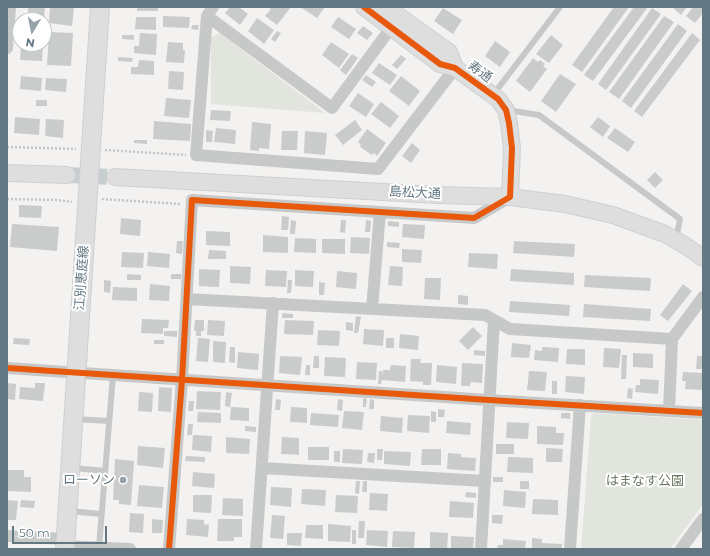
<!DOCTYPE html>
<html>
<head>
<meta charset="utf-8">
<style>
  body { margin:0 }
  #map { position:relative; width:710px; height:556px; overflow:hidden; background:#f3f2f0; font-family:Montserrat,sans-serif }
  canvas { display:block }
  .frame { position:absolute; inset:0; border:8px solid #627781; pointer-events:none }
  .north { position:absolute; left:12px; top:12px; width:40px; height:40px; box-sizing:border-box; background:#fff; border:1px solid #c0c9cd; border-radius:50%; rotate:190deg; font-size:11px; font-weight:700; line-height:16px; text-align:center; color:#627781 }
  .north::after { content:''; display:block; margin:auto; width:14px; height:18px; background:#95a2a8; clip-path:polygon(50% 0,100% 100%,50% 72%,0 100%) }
  .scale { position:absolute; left:12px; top:526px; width:95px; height:18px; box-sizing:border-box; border:2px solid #627781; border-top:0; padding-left:5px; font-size:12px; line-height:14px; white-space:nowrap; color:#627781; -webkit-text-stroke:3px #fff; paint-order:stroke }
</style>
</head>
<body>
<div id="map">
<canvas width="710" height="556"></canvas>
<div class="frame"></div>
<div class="north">N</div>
<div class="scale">50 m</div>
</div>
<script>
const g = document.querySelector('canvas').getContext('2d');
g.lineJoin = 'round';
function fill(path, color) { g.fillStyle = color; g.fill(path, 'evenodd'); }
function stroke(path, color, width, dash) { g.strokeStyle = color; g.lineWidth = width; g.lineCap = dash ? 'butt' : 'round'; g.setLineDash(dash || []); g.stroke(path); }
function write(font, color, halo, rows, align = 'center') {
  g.font = font + ' Montserrat,"Noto Sans JP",sans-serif'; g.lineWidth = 4; g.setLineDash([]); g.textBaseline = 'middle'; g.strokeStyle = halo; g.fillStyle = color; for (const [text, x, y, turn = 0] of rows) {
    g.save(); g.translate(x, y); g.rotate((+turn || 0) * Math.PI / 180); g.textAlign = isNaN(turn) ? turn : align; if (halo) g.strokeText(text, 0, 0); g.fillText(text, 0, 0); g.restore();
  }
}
fill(new Path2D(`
  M220 33 325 113 211 104V37Z
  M594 413 703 420V504L670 549H581L591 417Z`), '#e2e4de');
fill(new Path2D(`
  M28 7H45L44 20H28Z
  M50 7 74 8 72 26 49 23Z
  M137 7H158V11H137Z
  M230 7H239L248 14 240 25 225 13Z
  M268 7H291L277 25 265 16 271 9Z
  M300 7H325L317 18Z
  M614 7H629L582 72 572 65Z
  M634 7H648L593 81 584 75Z
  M674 7H687L681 15 673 8Z
  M693 7H703V13L695 23 686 16Z
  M443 8 462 20 453 34 434 21Z
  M652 8 661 14 606 90 598 84Z
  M163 16 190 17 189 28 163 27Z
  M664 16 674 22 619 99 609 92Z
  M136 17H156V30L135 29Z
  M338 17 356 29 349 39 331 27Z
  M257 18 274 30 264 44 248 31Z
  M678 24 687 31 631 108 622 101Z
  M192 25H199L198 30 191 29Z
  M363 26 373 33 367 40 357 33Z
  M277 31 281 33 275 42 271 39Z
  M49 32 73 33 71 66 47 65Z
  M140 33 157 34 156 55 134 53V46H139Z
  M692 33 700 40 642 117 634 111Z
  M122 35H134V40L122 39Z
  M551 35 563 45 549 63 536 54Z
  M495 41 510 52 500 67 485 56Z
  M168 42 183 43V50H185L184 63 166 62Z
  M331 42 349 54 339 68 322 55Z
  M21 46 43 47 42 61 20 60Z
  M352 54 358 58 346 75 340 70Z
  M401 55 406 59 397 69 392 65Z
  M118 57 133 58 132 62 118 61Z
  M533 58 538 62 540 60 545 64 543 66 547 69 530 92 516 81Z
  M139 60 154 61V75L131 74V67H138Z
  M379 63 397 75 390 85 372 73Z
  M169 71 184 72 183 90 168 89Z
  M560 74 576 84 556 112 541 101Z
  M366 75 376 82 372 87 362 80Z
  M21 76 42 78 41 91 20 89Z
  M401 76 420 91 409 106 389 91Z
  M46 78 67 79 66 92 45 90Z
  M358 93 374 104 366 117 349 106Z
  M166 98 191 100 189 118 164 116Z
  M36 100H47V106H36Z
  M381 102 399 116 390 128 371 114Z
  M211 110 231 111 230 121 210 120Z
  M15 117 40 119 39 135 14 133Z
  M598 117 610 126 603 137 590 127Z
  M46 119 64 120 63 138 45 136Z
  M355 120 362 130 343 145 335 135Z
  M154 121 191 124 190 141 153 139Z
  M252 122 271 124 269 149 259 148V151L250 150Z
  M216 128 236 130 235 144 214 142Z
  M615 128 635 142 628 152 607 138Z
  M367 129 386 143 377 156 374 153 372 155 360 147 361 145 358 142Z
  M206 130 213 131 212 142H206Z
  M282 131H298L297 150H281Z
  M305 131 327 133 325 155 304 153Z
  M134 140H147V144L134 143Z
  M412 143 420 150 411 163 402 156Z
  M655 172 663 180 655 188 647 180Z
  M19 205 42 206 41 218 19 217Z
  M282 216 289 217 288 230H281Z
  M121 218 141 220 140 236 120 234Z
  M291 220 296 221 295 234H290Z
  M341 220H346L345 233 340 232Z
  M366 220 371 221 370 232H365Z
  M388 221 399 222V227L388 226Z
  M12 224 59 227 57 251 10 247Z
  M403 224 425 225 424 239 402 237Z
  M206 231 230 232V246L206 245Z
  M263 235 288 237V253L263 252Z
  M351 237 370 238 369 254 350 253Z
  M295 238 316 239V253L294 252Z
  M322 239H345V254L322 253Z
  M177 241H183L182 254 176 253Z
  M514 241 575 244 574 257 513 253Z
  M387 242 400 243 399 248 387 247Z
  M402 249 422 250 421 263 402 262Z
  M209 250 226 251V259H208Z
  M122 252 144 253 143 268 121 267Z
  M148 252 170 254 169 268 147 266Z
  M469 253 498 254 497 269 468 267Z
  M230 266 251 267 250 284 230 283Z
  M390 266 403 267 402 286 388 285Z
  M199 269 220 270 219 287 199 286Z
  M511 269 574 273V285L510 281Z
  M266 270 287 271 286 287 265 286Z
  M295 270 314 271 313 287 295 286Z
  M337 271 357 273 356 289 336 287Z
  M127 274 141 275V280H127Z
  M171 274H181V279H171Z
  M585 275 651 278 650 291 584 287Z
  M425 278H441L440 300 424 299Z
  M104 280 111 281 110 293 104 292Z
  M288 280H292L291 293H287Z
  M319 282 325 283 324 295H319Z
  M150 284 170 286 169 301 149 300Z
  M683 284 692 291 668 321 660 315Z
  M113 287 137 288V301L112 300Z
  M458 295 468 296V305L458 304Z
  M510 301 570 305 569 316 509 312Z
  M584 304 651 309 650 321 583 317Z
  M282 313 293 314V318H282Z
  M356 316 361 317 358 333H354Z
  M142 319 169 320 168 328H163V334L141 333Z
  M195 320H204V331H201V336H196V331H194Z
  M208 320 225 321 224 336 207 335Z
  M285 320 314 321 313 335 284 334Z
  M346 322 353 323V331L346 330Z
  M473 327 482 336 468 350 459 341Z
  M364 329 384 330 383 346 363 344Z
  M318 330 340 331 339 346 317 345Z
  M164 331H177V337L164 336Z
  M400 334 419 336 418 350 399 348Z
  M14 338 30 339 29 345 13 344Z
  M198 338 210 339 208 362 196 361Z
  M386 338H394V348H386Z
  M154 340H164V344H154Z
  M213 341 226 342 225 363 213 362Z
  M512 343 531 345 529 358 511 357Z
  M230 347H235V363L229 362Z
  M542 347 559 348 558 362 534 360 535 350 542 351Z
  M604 348 621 349 619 368 603 367Z
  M567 349H585V365L566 364Z
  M474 350 485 351V356L474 355Z
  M238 352 259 354 258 370 237 368Z
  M633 353 653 354V368L633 367Z
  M622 355H627L626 379H621Z
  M280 356 302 357 300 375 279 373Z
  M314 356H319V368H313Z
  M697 356H703V369H696Z
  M325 357 346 358 345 377 324 376Z
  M411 359H421L420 363H432L431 385H423V382L410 381Z
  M357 362 377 363 376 380 356 379Z
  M462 363 483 364 482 383 471 382 470 386H461Z
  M306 365H310V375H305Z
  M391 365 406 366 405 382 382 380 381 384H378L379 371H382V377L383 370H390Z
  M437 365 457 367 456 384 436 382Z
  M529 371 547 372 545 391 527 390Z
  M683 372 703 373V390L685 389 686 381H682Z
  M566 376 585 377 584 394 565 392Z
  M640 379 659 380 658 394 635 392 636 385H640Z
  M552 381H557V394H552Z
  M7 383 16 384 15 400 7 399Z
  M35 383H45L43 401 19 399 20 387 35 388Z
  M159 387 172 388 171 412 158 411Z
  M628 388 633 389 632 399 627 398Z
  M197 391 221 392 220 410 196 409Z
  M139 392 153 393 152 412 138 411Z
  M226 392 232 393 230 407 225 406Z
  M363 398 367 399 366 407H363Z
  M276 399 281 400 280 410H275Z
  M338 399 343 400 342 411 337 410Z
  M370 399 374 400V409H369Z
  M189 401H194L193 411H188Z
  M231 407 249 408V421L230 420Z
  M291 407 307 408V423L290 422Z
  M438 409 445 410 444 417H438Z
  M344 411 364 412 362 430 342 428Z
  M431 411 436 412V422H431Z
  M198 412 221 413V423L197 422Z
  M311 413 339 415 338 427 310 425Z
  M561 413H570V419L561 418Z
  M408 415 430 416 429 433 407 431Z
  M381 416 403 418 402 433 380 431Z
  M447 421 471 423 470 435 446 433Z
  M507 422 529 423 528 439 506 438Z
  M188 424H193L192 435H187Z
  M245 426 256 427V432L245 431Z
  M537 426 556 427V433H564L563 445 537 444Z
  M193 435 212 436 211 452 192 450Z
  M226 437 250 439 249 454 226 453Z
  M282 437 299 438V455L281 454Z
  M496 444H514V454H496Z
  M138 446 165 448 163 468 137 465Z
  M308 447H329V460H308Z
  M546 448 563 449 562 462H546Z
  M343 449 363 450 362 464 342 463Z
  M377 449H383L382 460H377Z
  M422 449H441V465H421Z
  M334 451H340V462H334Z
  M384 451 411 452 410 466 384 464Z
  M368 453H375L374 463 367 462Z
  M448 453 461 454V457L476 458 475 471 447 469Z
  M186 456 205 457V462L185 461Z
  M508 457 533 458V473L507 472Z
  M115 459 134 461 131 505 119 504V500H113Z
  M8 470H24V477H31V492L8 491Z
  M193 472 215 474 214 488 192 486Z
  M493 477H503V482H493Z
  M356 481H360L359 494 355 493Z
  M363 481H367V492H362Z
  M520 481H529V489H520Z
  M139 485 164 487 162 508 137 506Z
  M271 487 292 488 291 507 270 505Z
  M302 489 326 490 325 506 301 504Z
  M504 490 526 492 525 508 503 506Z
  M466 492 476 493V498L465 497Z
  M370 493 388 494 387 511 369 510Z
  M193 495H212L211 513 193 512Z
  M336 495 358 496 357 513 335 512Z
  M223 498 243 499V516L222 515Z
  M533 499 558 500V515L532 514Z
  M7 500 18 501 16 520H7Z
  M21 500 35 501 34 508 20 507Z
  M450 501 474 503 473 518 449 517Z
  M130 513 144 514 143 533 129 532Z
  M272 515 285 516 283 539 270 538Z
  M492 515H503L502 524 492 523Z
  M152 519 163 520 162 533H152Z
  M187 519 204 520V524L209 525 208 537 186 535Z
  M218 519H242V537H234V541H217Z
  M359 521H365L364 538H358Z
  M328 524 351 526 350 542 328 541Z
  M306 525H323V539L305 538Z
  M352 530H356V544H352Z
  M367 530 388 531 387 547 366 545Z
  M393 531 415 532 414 548 392 547Z
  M430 532 448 533 447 549H430Z
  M287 533H302L301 546 287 545Z
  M451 536 474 537 473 549H451Z
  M532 538 542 539V543L562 544V549H532Z
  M503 539 526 541 525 549H497L498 545H503Z`), '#cacbcb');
stroke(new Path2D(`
  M67 175 115 177`), '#c8cdcf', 16, [16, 8]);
const secondary = new Path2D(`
  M364 7 440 64 455 68 498 99 506 110 509 123 512 148 510 197
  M386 7 449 52 455 68
  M7 173 67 175
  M115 177 437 195 510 197 565 204 613 215 665 234 686 246 703 258`);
const primary = new Path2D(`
  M65 549 100 7`);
stroke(secondary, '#cfd0d0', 18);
stroke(primary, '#cfcfcf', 20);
stroke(new Path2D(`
  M7 147 76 149
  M105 150 186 155
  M7 199 57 200 72 202
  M102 199 181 204`), '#c4c6c6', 2.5, [2, 2]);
stroke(new Path2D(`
  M493 95 560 7
  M507 110 539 115 680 219 676 239
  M75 419 109 421
  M73 468 105 471
  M69 511 101 514
  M99 547 113 375`), '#c7c8c8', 6);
stroke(new Path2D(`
  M213 7 207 16 196 155 378 169 455 68
  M207 16 332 108 396 21
  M7 48 10 7
  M187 299 485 315 510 329 672 339 703 297
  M372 309 380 212
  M7 368 489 400 703 413
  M669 411 672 339
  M262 468 484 481
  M7 536 66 539
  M65 546 130 549
  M169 549 182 380 192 200 474 218 510 197
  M256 549 273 303
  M481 549 494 320
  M570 549 580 405
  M681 549 703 519`), '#c7c8c8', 12);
stroke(secondary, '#dddedd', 16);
stroke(primary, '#dddedd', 18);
stroke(new Path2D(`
  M7 368 489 400 703 413
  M169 549 182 380 192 200 474 218 510 197 512 148 509 123 506 110 498 99 455 68 440 64 364 7`), '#e8590c', 6);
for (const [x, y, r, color] of [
  [123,480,4,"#95a2a8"]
]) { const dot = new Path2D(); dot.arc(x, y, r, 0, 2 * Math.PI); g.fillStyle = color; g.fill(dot); stroke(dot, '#fff', 1.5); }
write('13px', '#627781', '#fff', [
  ["寿通",480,72,36],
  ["島松大通",415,193,3],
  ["江別恵庭線",82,278,-86]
]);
write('13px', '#627781', '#fff', [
  ["ローソン",115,480]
], 'right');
write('13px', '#697861', '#fff', [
  ["はまなす公園",645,481]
]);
</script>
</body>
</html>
